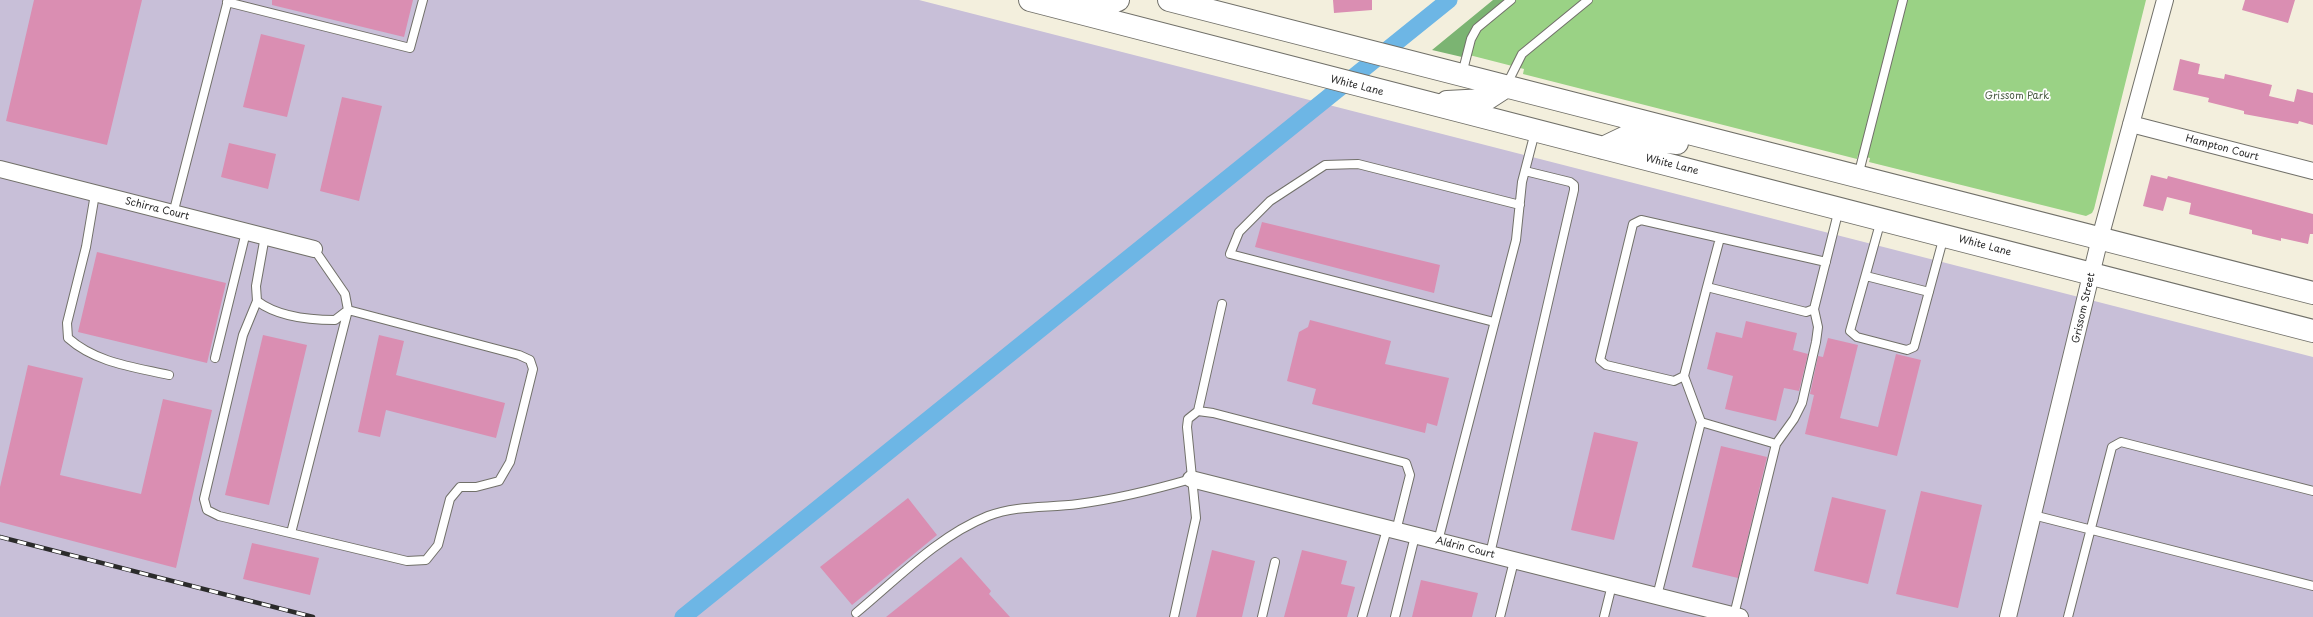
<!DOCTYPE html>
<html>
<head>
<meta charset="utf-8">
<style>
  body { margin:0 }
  canvas { display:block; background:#f3efdd }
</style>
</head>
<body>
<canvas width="2313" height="617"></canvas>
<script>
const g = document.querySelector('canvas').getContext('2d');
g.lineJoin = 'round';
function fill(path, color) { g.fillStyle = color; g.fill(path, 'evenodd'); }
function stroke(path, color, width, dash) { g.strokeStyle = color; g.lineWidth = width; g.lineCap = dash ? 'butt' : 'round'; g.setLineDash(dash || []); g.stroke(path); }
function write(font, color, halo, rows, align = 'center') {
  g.font = font + ' "Playpen Sans",sans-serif'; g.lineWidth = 3.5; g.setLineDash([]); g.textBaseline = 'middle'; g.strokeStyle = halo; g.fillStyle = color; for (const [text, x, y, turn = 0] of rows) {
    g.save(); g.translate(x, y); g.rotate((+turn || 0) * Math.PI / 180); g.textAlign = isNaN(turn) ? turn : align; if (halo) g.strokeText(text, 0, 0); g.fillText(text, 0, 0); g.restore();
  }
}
fill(new Path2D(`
  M0 0H919L2313 357V617H0Z`), '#c8bfd8');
fill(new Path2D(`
  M1497 0H2146L2094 209 2092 213 2086 216 1869 162 1870 158 1858 155 1857 159 1523 74 1524 69 1438 47Z`), '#9ad285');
fill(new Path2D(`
  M1493 0H1505L1472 27 1462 57 1432 50Z`), '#7bb472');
stroke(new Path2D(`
  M683 617 1449 0`), '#6db6e5', 17);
fill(new Path2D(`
  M34 0H142L107 145 6 121Z
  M272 0H413L404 37 272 5Z
  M1333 0H1372V10L1334 13Z
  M2245 0H2295L2288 23 2242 10Z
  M261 34 305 45 287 117 243 107Z
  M2180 59 2200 64 2198 74 2224 79 2225 74 2272 85 2269 96 2294 102 2297 89 2313 93V125L2299 121 2298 124 2244 114V111L2208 102 2209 98 2173 90Z
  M342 97 382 106 359 201 320 191Z
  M229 143 276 154 268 189 221 177Z
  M2151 175 2167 179 2168 176 2313 214V234H2310L2308 244 2281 238V241L2252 234V230L2189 214 2191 203 2167 197 2163 211 2143 206Z
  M1262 222 1440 265 1434 293 1255 247Z
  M97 252 226 283 207 363 78 332Z
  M1310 320 1391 341 1385 364 1449 378 1437 426 1427 423 1425 433 1312 404 1316 389 1287 381 1299 332 1308 327Z
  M1746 321 1797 333 1793 350 1808 354 1799 391 1784 388 1776 421 1725 409 1733 376 1707 369 1716 332 1742 338Z
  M263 335 307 345 269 505 225 495Z
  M379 335 404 341 396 375 505 403 496 438 386 410 380 437 358 432Z
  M1828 338 1858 345 1840 418 1878 427 1896 354 1921 360 1897 456 1805 434 1814 395 1810 394 1818 356 1823 357Z
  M28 365 83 378 60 475 141 494 163 399 212 410 176 568 0 522V487Z
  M1594 432 1638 442 1614 540 1571 530Z
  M1721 446 1767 457 1738 578 1692 567Z
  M1921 491 1982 505 1958 608 1896 594Z
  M1832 497 1886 510 1868 584 1814 571Z
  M908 498 937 535 852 605 820 567Z
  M252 543 319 558 310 595 243 579Z
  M1212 550 1255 561 1242 617H1196Z
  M1302 550 1347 561 1341 584 1355 587 1347 617H1284Z
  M961 557 991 591 989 594 1010 617H886Z
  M1421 580 1478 593 1472 617H1412Z`), '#da8eb2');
const service = new Path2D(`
  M227 2 410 48 423 0
  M1462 74 1471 39 1477 28 1511 0
  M1506 86 1522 54 1588 0
  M1858 176 1903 0
  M95 194 86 247 67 323 68 338C96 363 134 367 169 375
  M173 214 228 0
  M1881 220 1850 331 1857 337 1907 350 1914 347 1944 236
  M265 236 256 286 257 301C278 317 310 320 335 320L348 310 345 294 314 249
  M1826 262 1641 220 1633 224 1600 360 1606 365 1674 381 1684 376 1707 287 1806 312 1814 309 1839 209
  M1866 276 1929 292
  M1707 287 1720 238
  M257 301 243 335 204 499 207 510 219 516 407 561 426 560 438 545 450 499 460 487H476L499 481 510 462 533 369 530 360 519 355 348 310 291 533
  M1494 322 1230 254 1239 232 1270 201 1325 165 1358 164 1520 205
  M215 358 246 232
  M1684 376 1701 422 1776 444 1794 419 1802 403 1816 342 1818 327 1814 309
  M1198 411 1222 304
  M2033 515 2313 586
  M1438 541 1516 240 1522 182 1535 132
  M1490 554 1574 190V185L1570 182 1525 171
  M1657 596 1701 422
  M856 613C897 579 938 536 988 516 1017 505 1047 508 1078 504 1116 499 1153 490 1191 479
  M1734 615 1776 444
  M1174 617 1196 518 1187 427 1188 419 1198 411 1213 413 1406 463 1410 475 1396 531
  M1262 617 1275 562
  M1362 617 1387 529
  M1395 617 1415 536
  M1500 617 1514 561
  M1604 617 1612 585
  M2068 617 2112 447 2121 442 2313 491`);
const minor = new Path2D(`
  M2131 124 2313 171
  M0 169 314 249
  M1191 479 1740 617
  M2008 617 2100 238 2165 0`);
const secondary = new Path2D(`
  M1030 0 2313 331
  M1077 0 1107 4 1118 0
  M1169 0 2313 293
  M1447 102 1485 100 1505 87
  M1603 148 1626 137 1677 143`);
stroke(service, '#717069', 10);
stroke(minor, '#717069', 18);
stroke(secondary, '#717069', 24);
stroke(service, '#fff', 8);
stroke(minor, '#fff', 16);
stroke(secondary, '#fff', 22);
const rail = new Path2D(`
  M0 537 313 617`);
stroke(rail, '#2b2b2b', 4.5);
stroke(rail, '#fff', 3, [9]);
write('10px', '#2b2b2b', '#fff', [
  ["White Lane",1357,86,14],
  ["Hampton Court",2222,148,15],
  ["White Lane",1672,165,14],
  ["Schirra Court",157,209,14],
  ["White Lane",1985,246,15],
  ["Grissom Street",2084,308,-77],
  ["Aldrin Court",1465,548,14]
]);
write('10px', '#4c5d46', '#fff', [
  ["Grissom Park",2017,96]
]);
</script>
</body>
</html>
